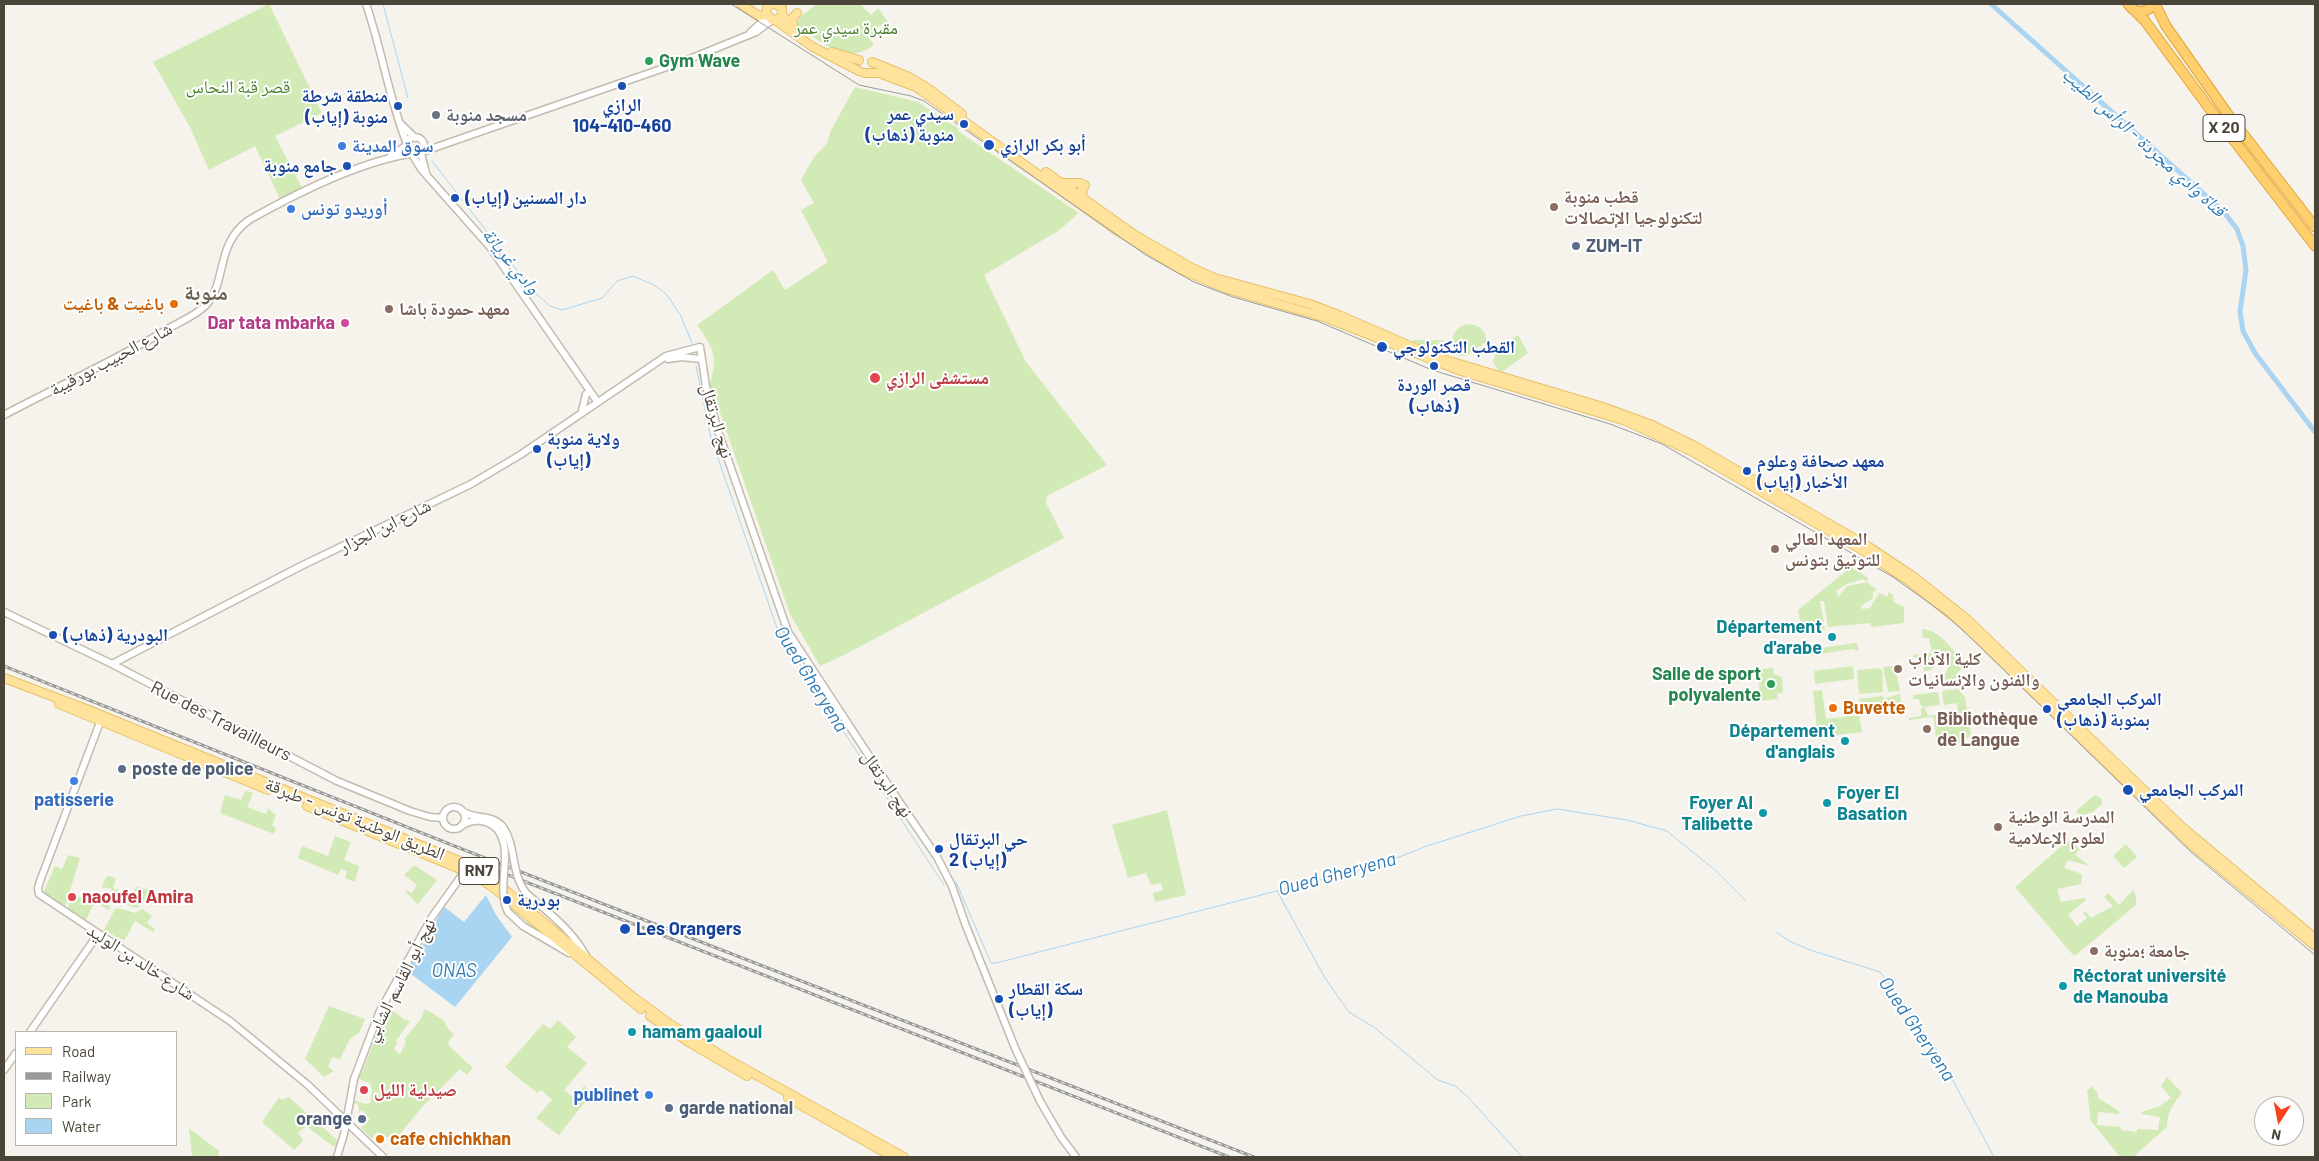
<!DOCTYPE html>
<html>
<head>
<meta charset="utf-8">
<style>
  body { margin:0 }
  #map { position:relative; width:2319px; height:1161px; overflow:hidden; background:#f6f3ec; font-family:Barlow,sans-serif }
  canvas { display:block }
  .frame { position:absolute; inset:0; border:5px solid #4b4439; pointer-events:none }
  .legend { position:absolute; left:15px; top:1031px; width:162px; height:115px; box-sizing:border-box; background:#fff; border:1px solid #b7b4b0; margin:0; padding:6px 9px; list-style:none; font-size:15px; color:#4b4439 }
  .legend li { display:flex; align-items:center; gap:10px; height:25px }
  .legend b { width:25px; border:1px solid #b7b4b0 }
  .north { position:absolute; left:2254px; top:1096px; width:50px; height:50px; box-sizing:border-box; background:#fff; border:1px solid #b7b4b0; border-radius:50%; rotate:191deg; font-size:14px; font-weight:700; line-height:20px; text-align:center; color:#4b4439 }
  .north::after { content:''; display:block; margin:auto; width:18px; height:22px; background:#fc3f1d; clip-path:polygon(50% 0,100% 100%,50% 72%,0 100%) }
</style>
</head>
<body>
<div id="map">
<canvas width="2319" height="1161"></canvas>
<div class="frame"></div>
<ul class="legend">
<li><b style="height:6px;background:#ffe39c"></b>Road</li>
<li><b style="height:6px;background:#9a9a9a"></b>Railway</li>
<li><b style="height:14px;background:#d2eab5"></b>Park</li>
<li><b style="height:14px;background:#a9d4f2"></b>Water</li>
</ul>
<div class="north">N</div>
</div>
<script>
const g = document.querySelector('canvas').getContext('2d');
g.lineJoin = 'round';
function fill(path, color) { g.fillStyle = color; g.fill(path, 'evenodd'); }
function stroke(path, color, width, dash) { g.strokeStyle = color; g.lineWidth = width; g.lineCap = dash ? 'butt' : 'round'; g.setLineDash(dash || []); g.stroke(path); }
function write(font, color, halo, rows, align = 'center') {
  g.font = font + ' Barlow,"Noto Naskh Arabic",sans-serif'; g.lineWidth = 4; g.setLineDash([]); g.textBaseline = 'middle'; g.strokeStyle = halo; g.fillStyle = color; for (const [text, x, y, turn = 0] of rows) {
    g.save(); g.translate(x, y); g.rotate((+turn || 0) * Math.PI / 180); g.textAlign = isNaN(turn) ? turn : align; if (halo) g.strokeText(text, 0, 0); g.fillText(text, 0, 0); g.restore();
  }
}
fill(new Path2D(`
  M269 4 322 113 275 136 302 188 280 199 255 146 209 170 190 127 153 62Z
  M817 4H860L871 15 878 8 891 26 888 29 881 25 876 28 877 30 869 38 874 45C846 66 824 43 799 28L797 25 800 17Z
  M855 87 918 102 959 129 958 131 1079 213 1058 231 984 275 1026 362 1107 465 1047 496 1046 503 1064 538 846 654 820 666 790 614 710 384C718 355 714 349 697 325L773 270 785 290 828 262 801 210 814 203 801 180C806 172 810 162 816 155 824 147 828 144 830 132Z
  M1467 324C1478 324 1487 330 1486 342L1467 355 1460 356C1446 346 1452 328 1467 324Z
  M1518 335 1528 353 1500 373 1493 361 1499 347Z
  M1414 340H1443L1448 354 1411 342Z
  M1851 567 1868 578 1867 581H1864L1863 579 1847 584 1836 591 1838 597 1847 586 1869 582V584L1877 590 1873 592V598L1861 606 1862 609 1870 608 1879 593 1888 597V592L1893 595 1894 602 1904 607V623L1871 627 1870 623 1828 627 1824 601H1820L1825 630 1802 634 1798 610Z
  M1922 629C1938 630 1948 644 1958 656L1954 657 1956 662 1951 665 1960 663C1964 669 1959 671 1956 675V681L1945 682 1944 676 1948 668 1941 662 1932 668V670L1924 671 1921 659 1913 657V655L1932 653 1929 638H1923Z
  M1855 643 1858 645V651L1852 649 1808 656 1806 648 1808 650Z
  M1853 666 1854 679 1815 684 1814 671Z
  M1895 666 1900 691 1888 692 1883 667Z
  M1773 668 1774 674 1782 677 1783 692 1777 694 1778 699 1761 701 1757 670Z
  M1879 668 1882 670 1883 692 1859 694 1857 670Z
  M1958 689 1965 697 1971 735 1962 743 1937 747 1934 719 1932 717 1909 720V718L1921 716V708L1925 707 1921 706 1919 699H1913V695L1938 692 1940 705 1925 707 1928 716 1958 712 1957 703 1944 705 1942 691Z
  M1822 690 1826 719 1859 715 1862 732 1818 737 1813 691Z
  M1900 694 1902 706 1888 709 1886 698Z
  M1882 696 1884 698 1886 709 1861 712 1859 699Z
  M245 791 253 793 247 807 266 814 268 808 276 815 272 825 276 828 274 834 220 813 225 795 241 800Z
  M2095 795 2102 799V804L2093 812 2081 816 2076 811Z
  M1167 810 1186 895 1155 902 1153 893 1163 890 1161 883 1151 885 1146 873 1128 878 1112 825Z
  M335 836 351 842 344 860 359 866 355 882 345 878 347 871 341 869 338 875 298 858 302 846 328 856Z
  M2070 841 2080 849 2075 855 2090 866 2068 860 2064 868 2082 874 2081 884 2057 889 2061 902 2085 898 2086 900 2068 915 2077 926 2087 918 2083 913 2085 911 2091 918 2113 906 2104 897 2108 893 2119 905 2133 890 2136 896V905L2076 955H2073L2015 887 2066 842Z
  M2126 844 2137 857 2124 868 2113 856Z
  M68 855 80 858 65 907 46 895 44 891 55 866 62 869Z
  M414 865 437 880 418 904 405 891V890L412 893 417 885 404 875Z
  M109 876 116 878 113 888 122 892 117 903 108 900 112 889 102 887 106 877Z
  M137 887 150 890 141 905 136 908 124 904Z
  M72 895 109 905 110 908 109 910 97 903 93 905 86 920 68 908Z
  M118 908 136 913 142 909 152 916 147 923 155 929 153 932 135 921 124 941 104 930 115 909Z
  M329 1006 365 1019 359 1033 350 1039 340 1059 332 1057 328 1067 334 1071 324 1077 305 1059Z
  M388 1007 405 1020 410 1021 396 1041 397 1044 394 1049 400 1054 406 1042 404 1039 420 1020 425 1009 443 1020 449 1030 454 1034 448 1042 450 1047 473 1068 467 1075 460 1069 423 1106 394 1141 389 1136 387 1138 383 1134 380 1135 378 1131 372 1139 361 1128 370 1119 362 1110 359 1113 358 1104 353 1103V1100L365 1104 370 1103 372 1090 370 1083 359 1079Z
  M558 1020 576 1037 567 1047 587 1063 564 1090 574 1098 584 1086 592 1093 559 1135 536 1118 552 1100 541 1090 537 1093 505 1067 543 1024 550 1029Z
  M2167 1077 2182 1093C2173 1104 2167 1113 2167 1127L2133 1157H2120L2091 1121 2087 1091 2092 1086 2098 1094V1098L2119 1111V1114L2098 1112 2097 1125 2121 1127V1130L2137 1132V1129L2158 1130 2160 1117 2142 1114 2141 1112 2158 1107 2171 1098 2161 1086Z
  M279 1097 282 1100 289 1097 339 1142 334 1147 306 1126 298 1133 303 1141 294 1150 262 1122Z
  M189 1128 219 1151 218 1157H192Z`), '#d2eab5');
fill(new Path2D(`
  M486 895 496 915 512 937 455 1007 407 971 432 930 443 906 464 922Z`), '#a9d4f2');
stroke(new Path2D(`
  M383 4 408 98
  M432 161 534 292 550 306 562 310 602 298 617 281 633 276 656 286 667 295 681 316 692 343
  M696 366 711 438 778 631 944 885
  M956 882 991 963H996L1382 864 1424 847 1521 816 1557 809 1627 820 1667 831 1715 870 1745 900
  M1277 891 1325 978 1349 1012 1375 1028 1438 1080 1455 1086 1467 1096 1522 1157
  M1776 932 1789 941 1810 950 1880 972 1936 1049 1994 1157`), '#a9d4f2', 1);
stroke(new Path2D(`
  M1991 4 2223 211 2237 229 2243 246 2246 270 2240 311 2243 331 2255 353 2315 432`), '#a9d4f2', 5);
const minor = new Path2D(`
  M366 4C382 50 389 99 407 144
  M750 33 767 17
  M400 123 415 138
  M406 146a9 9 0 1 1 18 0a9 9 0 1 1-18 0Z
  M422 152 687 60 756 32 772 20
  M421 153 426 173
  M412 154 421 169 490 247 597 401
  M390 157 407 145
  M668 359 682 357 701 359
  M582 411 586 394
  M4 415C57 387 111 362 163 332 176 323 194 317 205 306 228 283 214 245 249 220 295 194 359 162 410 154
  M4 612 112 664 337 781 410 811 430 817 443 818
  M112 664 301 566 471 484 520 455 666 356 700 347 706 386 717 428 788 632 892 791 937 857 952 886 966 926 995 998
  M102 717 40 881 38 888 39 894 230 1021 308 1085 383 1157
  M443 818a11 11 0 1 1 22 0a11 11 0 1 1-22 0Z
  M462 811C474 820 491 813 503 827
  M461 826C473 818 487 819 497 829
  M527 894C549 913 572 930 586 956
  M508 912 523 926 569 953
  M30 1032 98 934
  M4 1070 16 1053
  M1040 1101 1061 1137 1076 1157
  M337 1157 344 1134 354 1079 379 1013 432 917 467 868`);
const major = new Path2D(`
  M741 4 759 16 766 15
  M772 4 767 7 766 13 772 20 778 19 782 14V8L776 4
  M782 14 789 24 797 31
  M775 20 813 47 859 71
  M794 28 792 19 797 13
  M832 52 859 60
  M872 62 909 77 929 89 962 114
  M864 73H879L916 87 1116 230 1180 269 1227 289 1327 318 1461 371 1626 421 1693 452 1862 550 1909 581 1963 624 2193 846 2315 946
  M1046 172 1135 235 1192 268 1215 278 1310 304 1341 316 1436 357 1603 407 1652 425 1695 446 1869 547 1914 577 1968 620 2181 826 2315 938
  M1061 183H1080
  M1083 198 1082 190 1085 185
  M4 678 86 709 469 865 498 884 633 997 670 1024 729 1060 904 1157
  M59 704 268 790
  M307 806 475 875 495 889 641 1009
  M650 1016 690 1043 747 1076
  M788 1098 893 1157`);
const highway = new Path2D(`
  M2128 4C2135 14 2146 14 2154 4
  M2155 4 2166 26 2227 113 2315 227
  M2133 9 2145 21 2212 112 2315 246`);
stroke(minor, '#c2bbae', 9);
stroke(major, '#e6c16a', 10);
stroke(highway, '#e0a43c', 11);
stroke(minor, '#fff', 6);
stroke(major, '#ffe39c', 8);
stroke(highway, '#ffcf6e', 9);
stroke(new Path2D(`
  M731 4 859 85 911 96 924 101 1146 255 1194 282 1233 297 1317 321 1432 370 1610 424 1662 444 1893 577 1946 615 1970 637 2191 852 2315 955`), '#9a9a9a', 1);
const rail = new Path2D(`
  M4 666 462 849 1254 1157
  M480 864 1229 1157`);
stroke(rail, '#9a9a9a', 3);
stroke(rail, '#fff', 1, [4]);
const minorBridge = new Path2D(`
  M503 827C517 847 510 874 527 894
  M497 829C515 852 495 886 508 912
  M995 998 1015 1048 1040 1101`);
stroke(minorBridge, '#c2bbae', 9, []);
stroke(minorBridge, '#fff', 6);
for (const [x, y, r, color] of [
  [649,61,5,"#2e9e5b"],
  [622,86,5,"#1a4fb4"],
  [398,106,5,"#1a4fb4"],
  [436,115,5,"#6b7280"],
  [964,124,5,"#1a4fb4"],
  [989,145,6,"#1a4fb4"],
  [342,146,5,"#3f7fe0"],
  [347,166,5,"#1a4fb4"],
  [455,198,5,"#1a4fb4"],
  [1554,207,5,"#8d6e63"],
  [291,209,5,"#3f7fe0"],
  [1576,246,5,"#5c6f8a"],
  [174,304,5,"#e8710a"],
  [389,309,5,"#8d6e63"],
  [345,323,5,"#d1479c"],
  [1382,347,6,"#1a4fb4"],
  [1434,366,5,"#1a4fb4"],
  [875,378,6,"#e0444e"],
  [537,449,5,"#1a4fb4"],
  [1747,471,5,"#1a4fb4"],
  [1775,549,5,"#8d6e63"],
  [53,635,5,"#1a4fb4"],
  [1832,637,5,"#0f9aa8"],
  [1898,669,5,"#8d6e63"],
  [1771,684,5,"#2e9e5b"],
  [1833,708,5,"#e8710a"],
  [2047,709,5,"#1a4fb4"],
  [1927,729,5,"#8d6e63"],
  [1845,741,5,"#0f9aa8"],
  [122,769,5,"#5c6f8a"],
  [74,781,5,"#3f7fe0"],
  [2128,790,6,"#1a4fb4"],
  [1827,803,5,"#0f9aa8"],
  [1763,813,5,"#0f9aa8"],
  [1998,827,5,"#8d6e63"],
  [939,849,5,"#1a4fb4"],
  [72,897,5,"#e0444e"],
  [507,900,5,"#1a4fb4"],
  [625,929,6,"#1a4fb4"],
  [2094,951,5,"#8d6e63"],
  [2063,986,5,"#0f9aa8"],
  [999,999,5,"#1a4fb4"],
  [632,1032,5,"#0f9aa8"],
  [364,1090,5,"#e0444e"],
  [649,1095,5,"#3f7fe0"],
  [669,1108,5,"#5c6f8a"],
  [362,1119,5,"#5c6f8a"],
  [380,1139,5,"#e8710a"]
]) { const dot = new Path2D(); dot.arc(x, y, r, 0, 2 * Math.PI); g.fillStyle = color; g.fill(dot); stroke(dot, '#fff', 2); }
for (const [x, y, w] of [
  [2224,128,42],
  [479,871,40]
]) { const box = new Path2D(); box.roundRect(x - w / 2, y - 13.5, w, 27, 4); g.fillStyle = '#fff'; g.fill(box); stroke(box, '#4b4439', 1); }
write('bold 16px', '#4b4439', null, [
  ["X 20",2224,128],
  ["RN7",479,871]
]);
write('18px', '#4a7f2a', '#fff', [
  ["مقبرة سيدي عمر",846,28],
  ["قصر قبة النحاس",238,87]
]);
write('bold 18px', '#27864d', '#fff', [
  ["Gym Wave",659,61],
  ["Salle de sport",1761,674,"right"],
  ["polyvalente",1761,695,"right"]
], 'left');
write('bold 18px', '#164399', '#fff', [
  ["منطقة شرطة",388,96,"right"],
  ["منوبة (إياب)",388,117,"right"],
  ["الرازي",622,105,"center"],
  ["104-410-460",622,126,"center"],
  ["سيدي عمر",954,114,"right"],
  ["منوبة (ذهاب)",954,135,"right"],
  ["أبو بكر الرازي",1000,145],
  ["جامع منوبة",337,166,"right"],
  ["دار المسنين (إياب)",465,198],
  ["القطب التكنولوجي",1393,347],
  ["قصر الوردة",1434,385,"center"],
  ["(ذهاب)",1434,406,"center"],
  ["ولاية منوبة",547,439],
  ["(إياب)",547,460],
  ["معهد صحافة وعلوم",1757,461],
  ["الأخبار (إياب)",1757,482],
  ["البودرية (ذهاب)",63,635],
  ["المركب الجامعي",2057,699],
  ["بمنوبة (ذهاب)",2057,720],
  ["المركب الجامعي",2139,790],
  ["حي البرتقال",949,839],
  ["2 (إياب)",949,860],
  ["بودرية",517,900],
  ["Les Orangers",636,929],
  ["سكة القطار",1009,989],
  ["(إياب)",1009,1010]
], 'left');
write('bold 18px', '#5b616d', '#fff', [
  ["مسجد منوبة",446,115]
], 'left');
write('bold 18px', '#366cbe', '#fff', [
  ["سوق المدينة",352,146],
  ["أوريدو تونس",301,209],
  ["patisserie",74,800,"center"],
  ["publinet",639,1095,"right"]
], 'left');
write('bold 18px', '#785e54', '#fff', [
  ["قطب منوبة",1564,197],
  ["لتكنولوجيا الإتصالات",1564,218],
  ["معهد حمودة باشا",399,309],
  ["المعهد العالي",1785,539],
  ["للتوثيق بتونس",1785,560],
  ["كلية الآداب",1908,659],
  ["والفنون والإنسانيات",1908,680],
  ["Bibliothèque",1937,719],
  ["de Langue",1937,740],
  ["المدرسة الوطنية",2008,817],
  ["لعلوم الإعلامية",2008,838],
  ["جامعة ؛منوبة",2104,951]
], 'left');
write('bold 18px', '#4e5e75', '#fff', [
  ["ZUM-IT",1586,246],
  ["poste de police",132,769],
  ["garde national",679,1108],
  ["orange",352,1119,"right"]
], 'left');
write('bold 18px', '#c56008', '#fff', [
  ["باغيت & باغيت",164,304,"right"],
  ["Buvette",1843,708],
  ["cafe chichkhan",390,1139]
], 'left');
write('bold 18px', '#b23c85', '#fff', [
  ["Dar tata mbarka",335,323]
], 'right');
write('18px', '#4b4439', '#fff', [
  ["شارع الحبيب بورقيبة",111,359,-28],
  ["نهج البرتقال",717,421,74],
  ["شارع ابن الجزار",385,526,-26],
  ["Rue des Travailleurs",221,721,27],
  ["نهج البرتقال",887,784,56],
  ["الطريق الوطنية تونس - طبرقة",355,819,22],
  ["شارع خالد بن الوليد",141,962,33],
  ["نهج أبو القاسم الشابي",400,980,-63]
]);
write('bold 18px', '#be3a42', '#fff', [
  ["مستشفى الرازي",886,378],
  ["naoufel Amira",82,897],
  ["صيدلية الليل",374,1090]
], 'left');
write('bold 18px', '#0d838f', '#fff', [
  ["Département",1822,627],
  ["d'arabe",1822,648],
  ["Département",1835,731],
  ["d'anglais",1835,752],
  ["Foyer El",1837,793,"left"],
  ["Basation",1837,814,"left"],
  ["Foyer Al",1753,803],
  ["Talibette",1753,824],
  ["Réctorat université",2073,976,"left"],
  ["de Manouba",2073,997,"left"],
  ["hamam gaaloul",642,1032,"left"]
], 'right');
write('italic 19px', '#2e7ab2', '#fff', [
  ["قناة وادي مجردة - الرأس الطيب",2144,142,42],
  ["وادي غريانة",511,261,51],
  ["Oued Gheryena",811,679,58],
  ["Oued Gheryena",1337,874,-15],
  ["ONAS",454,971],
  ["Oued Gheryena",1917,1029,56]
]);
write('bold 22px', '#6e6250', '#fff', [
  ["منوبة",206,293]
]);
</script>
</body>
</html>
